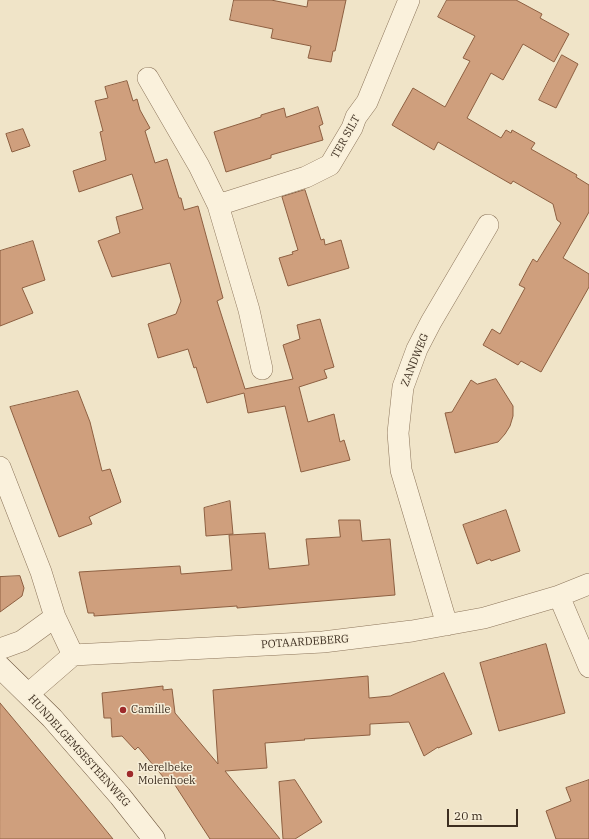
<!DOCTYPE html>
<html>
<head>
<meta charset="utf-8">
<style>
  body { margin:0 }
  #map { position:relative; width:589px; height:839px; overflow:hidden; background:#f0e4c8; font-family:"IBM Plex Serif",serif }
  canvas { display:block }
  .scale { position:absolute; left:447px; top:809px; width:71px; height:18px; box-sizing:border-box; border:2px solid #3d2e20; border-top:0; padding-left:5px; font-size:12px; line-height:14px; white-space:nowrap; color:#3d2e20; -webkit-text-stroke:3px #f7eed8; paint-order:stroke }
</style>
</head>
<body>
<div id="map">
<canvas width="589" height="839"></canvas>
<div class="scale">20 m</div>
</div>
<script>
const g = document.querySelector('canvas').getContext('2d');
g.lineJoin = 'round';
function fill(path, color) { g.fillStyle = color; g.fill(path, 'evenodd'); }
function stroke(path, color, width, dash) { g.strokeStyle = color; g.lineWidth = width; g.lineCap = dash ? 'butt' : 'round'; g.setLineDash(dash || []); g.stroke(path); }
function write(font, color, halo, rows, align = 'center') {
  g.font = font + ' "IBM Plex Serif",serif'; g.lineWidth = 3; g.setLineDash([]); g.textBaseline = 'middle'; g.strokeStyle = halo; g.fillStyle = color; for (const [text, x, y, turn = 0] of rows) {
    g.save(); g.translate(x, y); g.rotate((+turn || 0) * Math.PI / 180); g.textAlign = isNaN(turn) ? turn : align; if (halo) g.strokeText(text, 0, 0); g.fillText(text, 0, 0); g.restore();
  }
}
const building = new Path2D(`
  M234 0H271L307 7 308 0H346L335 51H333L331 62 308 58 311 46 271 38 273 29 230 20Z
  M447 0H516L542 14 540 18 569 34 554 62 523 44 503 80 491 73 467 118 501 138 506 130 511 133 512 130 535 143 531 149 577 175 576 177 589 185V212L563 258 589 274V287L541 372 521 361 518 365 483 345 492 329 500 334 525 288 519 285 528 268 533 259 537 262 561 223 557 220 553 204 513 181 511 184 438 142 434 150 392 125 413 88 445 107 470 61 463 58 475 36 438 17Z
  M562 55 578 64 556 108 539 100Z
  M127 81 133 101 137 99 140 110 150 128 145 131 155 163 167 159 179 198H181L184 210 198 206 223 298 217 301 245 389 293 379 283 345 300 339 297 325 320 319 334 367 324 370 327 378 299 387 308 422 334 414 340 442 344 440 350 460 301 472 285 406 248 413 244 393 207 403 196 367 194 368 188 349 158 358 148 324 176 314 181 301 170 263 112 277 98 241 120 233 116 217 143 209 132 174 79 192 73 171 106 160 100 132 103 131 95 101 108 98 105 87Z
  M318 107 323 124 319 126 323 140 271 155V158L226 172 214 132 261 117V115L284 108 286 117Z
  M23 129 30 146 12 152 6 134Z
  M305 190 321 240 324 239 325 245 341 240 349 268 288 286 279 258 293 254 292 252 298 250 282 197Z
  M33 241 45 280 22 288 33 313 0 326V251Z
  M496 379 513 406V416L510 426 505 434 498 442 455 453 445 413 452 412 471 380 477 384Z
  M78 391 90 422 102 471 110 469 121 502 89 517 92 524 59 537 10 407Z
  M230 501 233 534 206 536 204 508Z
  M506 510 520 551 491 561 490 559 477 564 463 525Z
  M339 520H360L362 541 390 539 395 595 237 608V606L94 616V613H88L79 572 180 566 181 574 232 570 229 535 265 533 269 569 309 565 306 539 340 537Z
  M20 576 24 588 22 596 0 612V577Z
  M546 644 565 713 499 731 480 663Z
  M444 673 472 734 438 748V747L424 756 409 722 370 724V735L304 739 305 740 265 743 267 768 225 771 280 839H210L173 782 170 785 138 747 135 750 122 736 112 737 111 718H104L102 693 163 686V690L172 689 175 713 218 764 213 690 368 676 369 698 390 696Z
  M0 703 86 806 113 839H0Z
  M295 780 322 822 295 839H283L279 782Z
  M589 780V839H556L546 811 571 801 566 788Z`);
fill(building, '#cf9f7d');
stroke(building, '#8d5f41', 1);
const street = new Path2D(`
  M148 78 199 166 218 205 249 310 262 369
  M218 205 306 177 330 165 352 128 356 117 367 102 409 0
  M0 467 41 572 55 617 73 655
  M559 596 589 667
  M447 625 401 470 398 433 403 387 417 349 431 322 488 225
  M0 649 22 641 55 617
  M28 694 73 655 323 642 412 631 484 618 559 596 589 584`);
const secondary = new Path2D(`
  M0 667 52 718 120 796 154 839`);
stroke(street, '#8d765c', 22);
stroke(secondary, '#6f573f', 23);
stroke(street, '#faf1dc', 21);
stroke(secondary, '#faf1dc', 22);
for (const [x, y, r, color] of [
  [123,710,4,"#9e2a2b"],
  [130,774,4,"#9e2a2b"]
]) { const dot = new Path2D(); dot.arc(x, y, r, 0, 2 * Math.PI); g.fillStyle = color; g.fill(dot); stroke(dot, '#f7eed8', 1.5); }
write('11px', '#3d2e20', '#f7eed8', [
  ["TER SILT",346,137,-61],
  ["ZANDWEG",415,360,-68],
  ["POTAARDEBERG",305,642,-4],
  ["HUNDELGEMSESTEENWEG",79,751,48]
]);
write('11px', '#3d2e20', '#f7eed8', [
  ["Camille",131,710],
  ["Merelbeke",138,768],
  ["Molenhoek",138,781]
], 'left');
</script>
</body>
</html>
